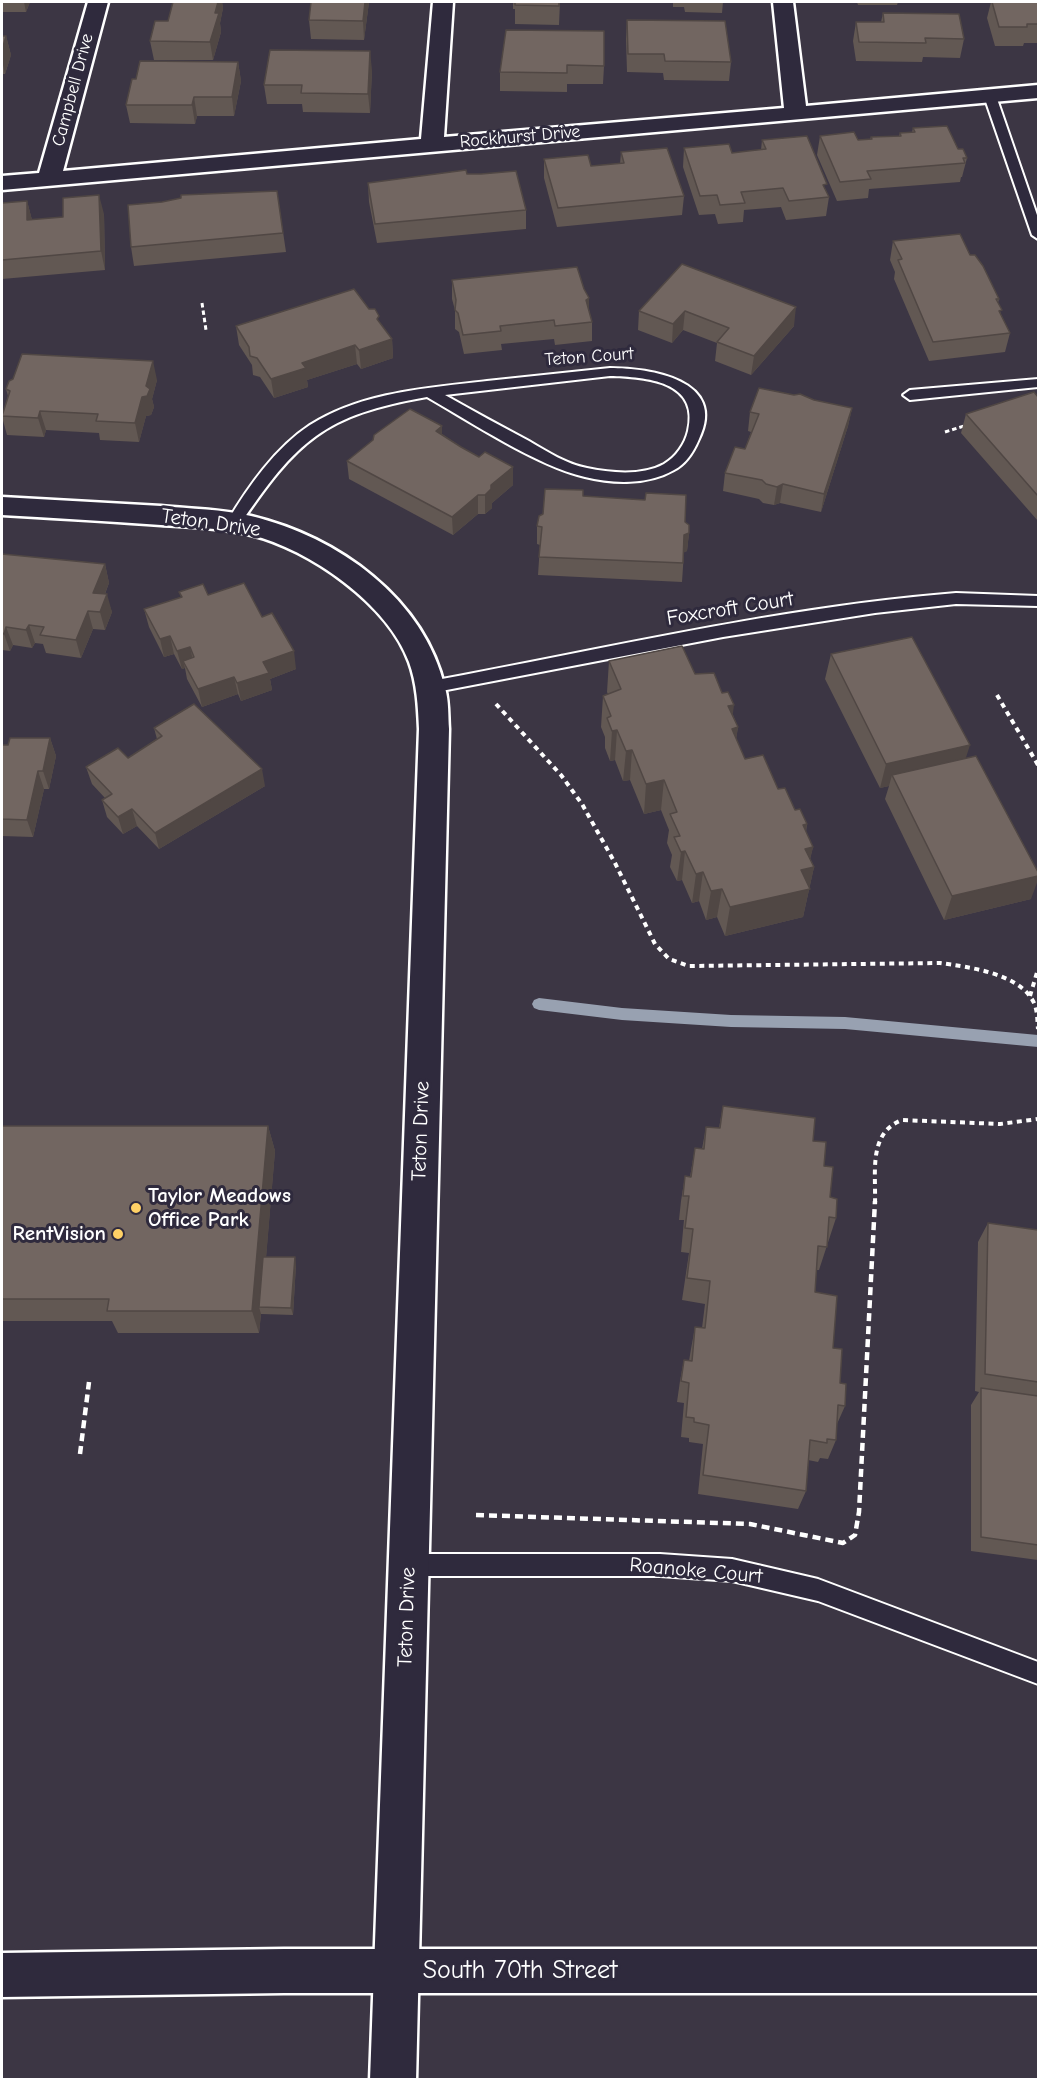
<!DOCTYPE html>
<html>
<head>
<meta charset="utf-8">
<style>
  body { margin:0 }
  #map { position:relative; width:1040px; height:2081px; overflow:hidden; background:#3c3644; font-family:"Comic Neue",sans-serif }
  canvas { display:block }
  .frame { position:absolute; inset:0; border:3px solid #fff; pointer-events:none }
</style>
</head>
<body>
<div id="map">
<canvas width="1040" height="2081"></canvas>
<div class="frame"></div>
</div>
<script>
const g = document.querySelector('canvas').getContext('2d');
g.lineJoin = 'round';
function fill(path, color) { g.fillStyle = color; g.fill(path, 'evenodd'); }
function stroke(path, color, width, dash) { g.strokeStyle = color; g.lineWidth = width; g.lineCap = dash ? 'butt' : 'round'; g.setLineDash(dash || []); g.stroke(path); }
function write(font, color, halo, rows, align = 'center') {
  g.font = font + ' "Comic Neue",sans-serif'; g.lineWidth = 6; g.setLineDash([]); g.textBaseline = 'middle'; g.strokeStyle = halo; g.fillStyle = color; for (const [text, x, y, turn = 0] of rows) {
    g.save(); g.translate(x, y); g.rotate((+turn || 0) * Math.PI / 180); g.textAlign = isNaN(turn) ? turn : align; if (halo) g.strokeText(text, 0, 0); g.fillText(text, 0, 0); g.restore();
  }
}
fill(new Path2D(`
  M539 998 622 1008 731 1015 845 1017 1038 1035V1047L845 1029 731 1027 622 1020 539 1010 534 1008 532 1004 534 1000Z`), '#98a1b1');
const service = new Path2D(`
  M990 92 996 96 1038 218V239L1032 235 984 96Z
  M610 368C650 368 728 380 699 439 694 451 686 464 674 470 648 485 613 484 585 477 537 466 471 422 427 397 324 415 297 440 239 526H229L227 522C248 487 275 448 310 425 362 392 427 388 487 381 528 377 569 372 610 368ZM610 376C646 377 700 381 688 431 685 444 676 457 664 464 642 476 611 473 587 468 566 464 548 452 529 441 501 426 473 411 445 395Z
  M1038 379V387L910 400 903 395 910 390Z
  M956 593 1038 596V606L956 604 875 613 723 637 431 693 423 687 431 681C605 649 780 607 956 593Z
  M409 1554H660L732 1559 818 1579 1038 1662V1684L818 1601 732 1581 660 1576H409L401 1573 398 1565 401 1557Z`);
const minor = new Path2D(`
  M88 2H108L63 171 421 139 433 2H453L444 137 784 108 773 2H793L806 106 1038 85V98L2 190V176L39 173Z
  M2 497C55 500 108 503 161 506 191 509 222 509 251 516 338 537 424 598 445 688 449 701 448 716 449 729L416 2080H370L419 729C418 706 417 684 409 662 388 604 309 549 251 535 221 528 191 527 161 525 108 521 55 518 2 515Z`);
const secondary = new Path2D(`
  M284 1949H1038V1993H284L2 1997V1953Z`);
stroke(service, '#fff', 4);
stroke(minor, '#fff', 5);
stroke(secondary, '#fff', 5);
stroke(new Path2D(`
  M202 303 206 330
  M945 432 967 425`), '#fff', 3, [4.5, 3]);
stroke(new Path2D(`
  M997 695 1038 765
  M496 704 561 775 582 804 615 863 655 944 669 959 689 966 940 963C968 967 1018 973 1033 1001 1038 1010 1037 1020 1038 1029
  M1030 996 1038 969
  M875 1203C876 1172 868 1133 902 1120L1000 1124 1038 1119`), '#fff', 4, [5, 4.5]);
stroke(new Path2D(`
  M80 1454 89 1382
  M476 1515 750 1524 843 1543 855 1535 859 1512 875 1201`), '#fff', 4.5, [8, 5]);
fill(service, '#2f2a3d');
fill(minor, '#2f2a3d');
fill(secondary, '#2f2a3d');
fill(new Path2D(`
  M2 2H30L26 12H2Z
  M218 2H222L223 8 220 23 221 32 213 60H154L150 41 168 21Z
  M369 2 364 40 311 39 309 20Z
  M513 2H560L559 25 515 24V9H513Z
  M673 2H723L722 13 685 12 684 7H673Z
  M857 2H898L897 5H858Z
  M991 2H1038V43H1024L1023 46H995L987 18Z
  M883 13 964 39 960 58 923 57 922 62 856 61 853 41 856 22H881Z
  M627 20 731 62 729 81 664 80 663 73 627 72 626 39Z
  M506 30 604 66 603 84H567V92L500 91V72Z
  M2 36H6L11 55 5 74H2Z
  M238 62 241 81 234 116H197L195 124 130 123 126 105 136 79Z
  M372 70 370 113 303 112 302 104H267L264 85Z
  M913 128 958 149 967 158 962 177H961L960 182 869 189 868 198 837 201 817 155 820 136 858 140 870 139 871 137 899 136 900 133 912 132Z
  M762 140 826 191 829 197 826 216 786 220 781 207 744 210 743 222 718 224 715 214 699 215 683 167 684 148 732 153 761 150Z
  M621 152 684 196 682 215 557 227 544 178V159L591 166 620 164Z
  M467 174 526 210V229L377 243 369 202 368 183Z
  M277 191 286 252 134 266 131 247Z
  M27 201 32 220 104 214 105 270 2 279V203Z
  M893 241 970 255 999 299 998 303 1001 315 1010 333 1005 352 929 361 894 279 895 272 890 260Z
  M682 264 794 326 751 375 715 361 717 343 683 330 672 343 638 330 639 311Z
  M452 280 584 289 589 298V310L592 322V341L555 345 554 339 501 344 502 350 464 354 459 332 455 329V310L452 299Z
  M380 323 392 339 393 358 361 369 357 364 307 380 308 387 274 398 260 377 253 375 252 365 239 345 236 326Z
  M157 380 152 399 154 407 151 415 146 416 139 442 100 440 99 433 46 430 44 437 7 435 2 417 8 396 6 389Z
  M1038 397V521L961 433 966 414Z
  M814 400 852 408 848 426 821 512 780 503 774 505 763 503 759 499 723 491 725 473 745 449 751 432 748 431 750 412Z
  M442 434 461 447 479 457 513 467V485L492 503V508L485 514H478L453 535 349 479 347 461Z
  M583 496 685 522 689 533 687 551 684 552 682 582 538 575 540 545 537 544V526Z
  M2 554 105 564 109 583 105 594 112 612 105 630 93 629 81 658 46 653 43 644 35 643 32 648 13 645 10 651 2 650Z
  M179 592 208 595 262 617 296 669 270 679 272 690 241 701 238 694 202 707 187 679 185 668 182 669 174 654 164 657 149 627 144 609 181 597Z
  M831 654 965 759 1031 899 944 920 885 799 889 786 880 788 825 679Z
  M609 661 695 674 733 715 738 727 736 739 745 759 778 789 807 824 806 832 813 847 810 859 814 867 803 917 725 936 717 917 706 920 699 901 692 903 682 880 677 881 670 867 672 855 667 843 669 830 661 810 644 814 630 780 623 781 615 760 610 761 605 748V737L601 727 603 696 608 694 607 692Z
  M154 728 265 786 159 849 137 826 123 834 107 817 102 800 105 798 92 784 86 767 128 758 157 739Z
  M50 738 56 756 49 789H44L33 837 2 836V745H8Z
  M723 1106 813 1141 824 1166 830 1197 836 1218 819 1270H816L815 1292 833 1348 845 1406 837 1424 836 1440 828 1459 820 1458 818 1462 808 1460 806 1491 798 1509 698 1494 703 1444 689 1442V1438L681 1437 684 1403 677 1402 680 1381 684 1360 689 1361 691 1349 695 1327 702 1328 705 1304 682 1300 689 1253 681 1252 684 1220H679L681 1201 685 1176 690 1177 695 1148 702 1149 706 1127 719 1128Z
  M2 1126H268L275 1151 266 1257 296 1264 293 1315 261 1314 259 1333H118L112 1321H2Z
  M988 1223 1038 1230V1560L971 1551V1405L979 1392 975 1391 978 1242Z`), '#625853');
fill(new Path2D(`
  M24 2H30L26 12Z
  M218 2H222L223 8 220 23 221 32 213 60 210 42Z
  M365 2H369L364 40 363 21Z
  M6 36 11 55 5 74 2 60V50Z
  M370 51 372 70 370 113 368 94Z
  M238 62 241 81 234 116 232 97Z
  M194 97 197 116 195 124 192 105Z
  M99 195 104 214 105 270 101 251Z
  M27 201 32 220H27Z
  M589 298V317L586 300Z
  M796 307 794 326 751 375 754 356Z
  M685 311 683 330 672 343 673 324Z
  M392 339 393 358 361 369 359 350Z
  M355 345 357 364 307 380 308 387 274 398 271 379 302 363Z
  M153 361 157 380 152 399 154 407 151 415 146 416 139 442 135 423Z
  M852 408 848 426 821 512 824 494Z
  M40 411 46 430 44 437 38 418Z
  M442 426V445L436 431Z
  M513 467V485L492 503V508L485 514V495L491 485Z
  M783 484 780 503 774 505 777 487Z
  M478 495V514L453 535 452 517Z
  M689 533 687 551 683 553 684 535Z
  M105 564 109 583 98 611 93 593Z
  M107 594 112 612 105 630 100 612Z
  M88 611 93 629 81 658 76 640Z
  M29 625 35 643 32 648 26 630Z
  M6 627 13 645 10 651 4 634Z
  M170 636 174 654 164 657 160 639Z
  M190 647 194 665 183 661 185 668 182 669 177 651Z
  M294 651 296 669 270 679 272 690 241 701 237 683 263 662Z
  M234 677 238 694 202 707 198 689Z
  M734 705 730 736 728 706Z
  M738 727 733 758 732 729Z
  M617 730 615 760 610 761 612 731Z
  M50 738 56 756 49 789 43 771Z
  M970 745 962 770 892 775 889 786 880 788 886 764Z
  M632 750 630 780 623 781 626 751Z
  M262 769 265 786 159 849 155 833Z
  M38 771 44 789 33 837 27 820Z
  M664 780 661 810 644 814 646 784Z
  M132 809 137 826 123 834 118 817Z
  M807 824 801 854 803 825Z
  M813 847 808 868 814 867 803 917 725 936 730 907 805 849Z
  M685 851 682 880 677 881 681 852Z
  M703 872 699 901 692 903 696 874Z
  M1038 876V880L1031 899 944 920 952 896Z
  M722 889 717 917 706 920 711 891Z
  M268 1126 275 1151 262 1307H259L261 1314 259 1333 252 1311Z
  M295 1257 296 1264 293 1315 291 1308Z`), '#504744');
const building = new Path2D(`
  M173 2H218L215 13H219L210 42 150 41 155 21H168Z
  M311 2H365L363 21 309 20Z
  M515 2H559V6L515 5Z
  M992 2H1038V24H1027V27H999Z
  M883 13 959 14 964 39 925 38 926 43 859 42 856 22H884Z
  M627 20 725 21 731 62 665 61 664 54H628Z
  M506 30 604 31V66L567 65V73L500 72Z
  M2 36H6L2 50Z
  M270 50 370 51 368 94 301 93 302 85H264Z
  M140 61 238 62 232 97H194L192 105H126L132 79H136Z
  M947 126 958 149H963L967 158H963L965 163 867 171 871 179 840 182 820 136 854 132 858 140 872 139 871 137 901 136 900 133 915 132 913 128Z
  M807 136 827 184 823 185 829 197 789 201 783 188 741 192 745 203 720 205 717 195 700 196 684 148 729 144 732 153 748 151 766 149 762 140Z
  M667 148 684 196 558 208 544 159 588 155 591 166 624 163 621 152Z
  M466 170 467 174H481L516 171 526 210 375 224 368 183Z
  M277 191 283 233 131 247 128 205 162 202 181 198V195Z
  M99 195 101 251 2 260V203L27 201V220L63 217V198Z
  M960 234 970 255H975L983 266 999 299H996L1002 310 999 311 1010 333 933 342 898 260 902 259 893 241Z
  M682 264 796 307 754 356 717 342 729 328 685 311 673 324 639 311Z
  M577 267 584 289 589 298 586 300 592 322 555 326 554 320 500 326 501 331 463 335 458 313 455 310 456 300 452 280Z
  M354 289 369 309H375L379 316 377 319 392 339 359 350 355 345 302 363 306 368 271 379 257 358 250 356 249 347 236 326Z
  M22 354 153 361 146 386 150 389 147 396 142 397 135 423 96 421 98 414 40 411 38 418 2 416 10 391 6 389 9 381 13 379Z
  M759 388 794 395 800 394 814 400 852 408 824 494 783 484 777 487 766 484 762 480 725 473 735 447 745 449 759 414 750 412Z
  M1034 392 1038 397V496L966 414Z
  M410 409 442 426 436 431 461 447 479 457 485 452 513 467 491 485V489L485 495H478L452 517 347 461 373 440 374 435Z
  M545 489 583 490V496L645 500 646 493 686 495 685 522 689 525V533L684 535 683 563 539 557 542 527 537 526 539 516 543 514Z
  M2 554 105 564 93 593 107 594 100 612 88 611 76 640 40 635 44 627 29 625 26 630 6 627 4 634 2 633Z
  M244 583 262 617 272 613 294 651 263 662 269 673 237 683 234 677 198 689 183 661 194 657 190 647 177 651 170 636 160 639 144 609 182 597 179 592 203 584 208 595Z
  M912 637 970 745 886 764 831 654Z
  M682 646 695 674 714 673 722 693 728 692 734 705 728 706 738 727 732 729 745 759 763 755 778 789 785 788 795 810 800 809 807 824 803 825 813 847 805 849 814 867 801 870 810 889 730 907 722 889 711 891 703 872 696 874 685 851 681 852 674 837 680 836 670 814 677 812 664 780 646 784 632 750 626 751 617 730 612 731 607 718 611 716 603 696 621 689 609 661Z
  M194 704 262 769 155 833 132 809 118 817 102 800 112 794 86 767 118 748 128 758 162 736 154 728Z
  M10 738H50L43 771H38L27 820 2 819V745H8Z
  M976 756 1038 872V876L952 896 892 775Z
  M723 1106 815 1118 813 1141 826 1142 824 1166 833 1167 830 1197 837 1199 836 1218 829 1217 827 1247 818 1246 815 1292 837 1296 833 1348 842 1349 840 1383 846 1384 845 1406 838 1405 836 1440 827 1439V1443L810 1440 806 1491 703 1475 709 1425 694 1422V1418L686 1417 689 1383 681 1381 684 1360 692 1361 695 1327 705 1328 710 1281 687 1278 693 1229 685 1228 689 1196H683L685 1176 691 1177 695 1148 704 1149 706 1127 720 1128Z
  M2 1126H268L252 1311H107L109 1299H2Z
  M988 1223 1038 1230V1382L985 1374Z
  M263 1257H295L291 1308 259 1307Z
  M981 1388 1038 1396V1545L981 1537Z`);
fill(building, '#726661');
stroke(building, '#504744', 1.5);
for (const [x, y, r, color] of [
  [136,1208,6,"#ffd166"],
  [118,1234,6,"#ffd166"]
]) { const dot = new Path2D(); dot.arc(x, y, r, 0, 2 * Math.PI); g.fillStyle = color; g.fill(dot); stroke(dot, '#2f2a3d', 2); }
write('18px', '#fff', '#2f2a3d', [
  ["Campbell Drive",73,90,-75],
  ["Rockhurst Drive",520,137,-5],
  ["Teton Court",589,357,-4]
]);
write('21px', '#fff', '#2f2a3d', [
  ["Teton Drive",211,523,8],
  ["Foxcroft Court",730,609,-9],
  ["Teton Drive",421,1131,-88],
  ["Roanoke Court",696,1571,5],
  ["Teton Drive",407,1617,-88]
]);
write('bold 21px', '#fff', '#2f2a3d', [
  ["Taylor Meadows",148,1196],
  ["Office Park",148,1220],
  ["RentVision",106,1234,"right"]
], 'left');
write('26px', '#fff', '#2f2a3d', [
  ["South 70th Street",520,1971]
]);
</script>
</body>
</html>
